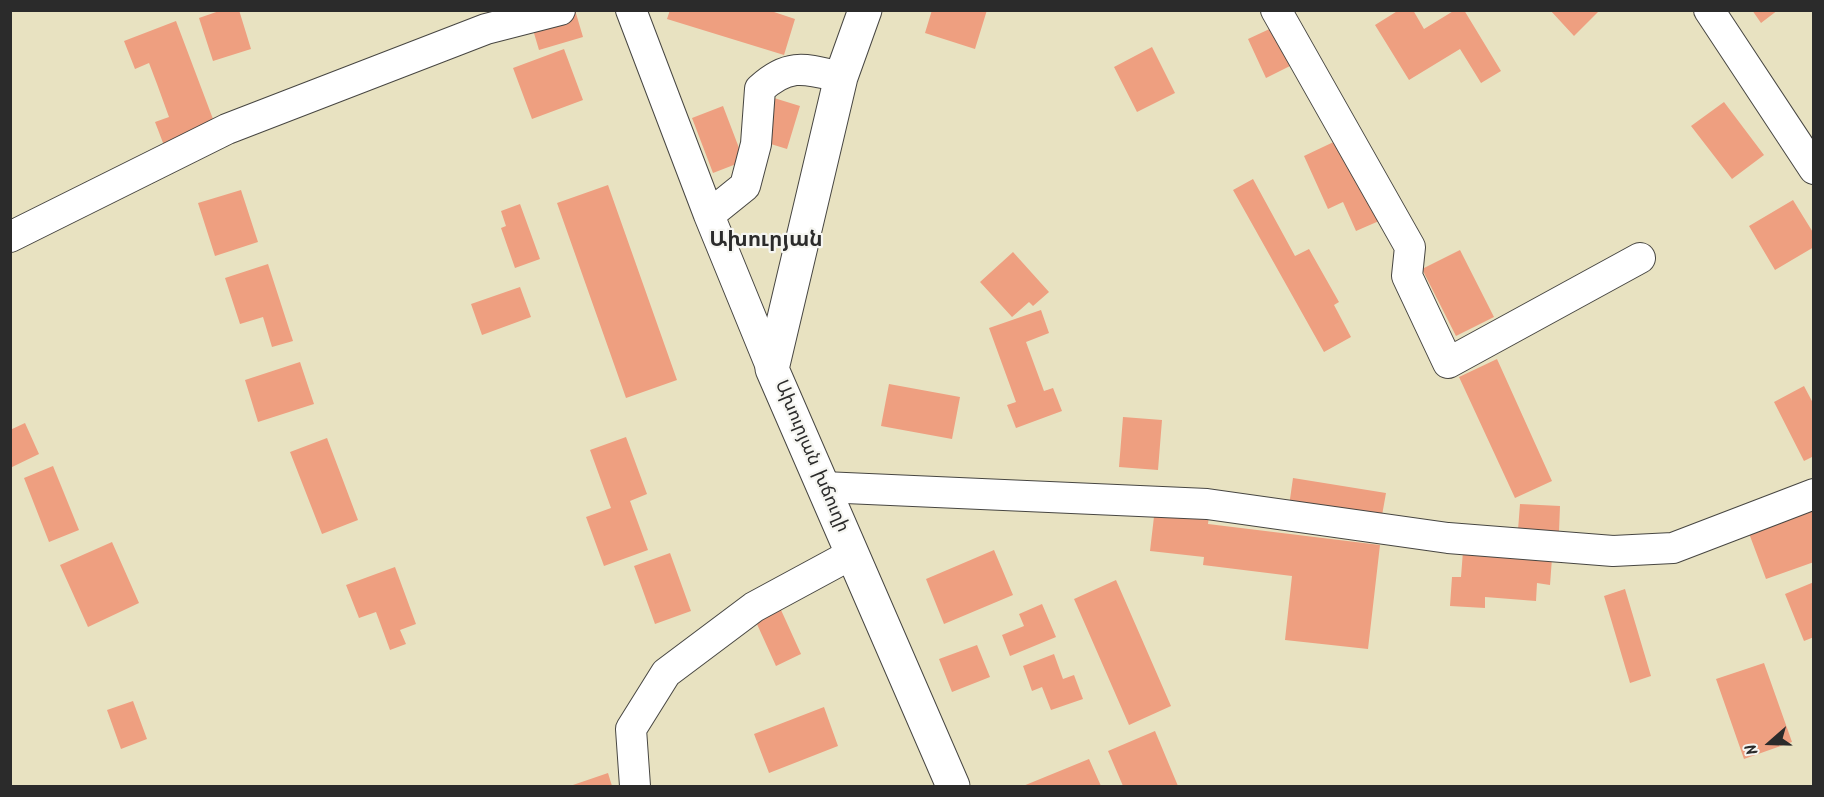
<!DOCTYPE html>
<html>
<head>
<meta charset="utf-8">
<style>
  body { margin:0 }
  #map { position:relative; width:1824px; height:797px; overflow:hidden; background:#e8e2c1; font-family:Kalam,sans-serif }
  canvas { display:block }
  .frame { position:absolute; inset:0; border:12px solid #2b2b2b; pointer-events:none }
  .north { position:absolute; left:1740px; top:713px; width:60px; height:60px; -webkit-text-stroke:4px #f6f6f2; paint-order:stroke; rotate:250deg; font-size:16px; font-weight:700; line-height:24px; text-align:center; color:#2b2b2b }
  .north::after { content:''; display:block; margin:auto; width:21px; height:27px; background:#2b2b2b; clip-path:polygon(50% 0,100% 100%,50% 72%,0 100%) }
</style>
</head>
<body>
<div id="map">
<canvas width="1824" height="797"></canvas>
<div class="frame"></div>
<div class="north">N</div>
</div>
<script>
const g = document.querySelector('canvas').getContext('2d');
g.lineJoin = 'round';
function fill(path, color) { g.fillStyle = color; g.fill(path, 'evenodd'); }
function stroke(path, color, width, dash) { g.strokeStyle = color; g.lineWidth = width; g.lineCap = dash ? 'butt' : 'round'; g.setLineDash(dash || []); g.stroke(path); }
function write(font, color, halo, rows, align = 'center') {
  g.font = font + ' Kalam,"Noto Sans Armenian",sans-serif'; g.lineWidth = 4.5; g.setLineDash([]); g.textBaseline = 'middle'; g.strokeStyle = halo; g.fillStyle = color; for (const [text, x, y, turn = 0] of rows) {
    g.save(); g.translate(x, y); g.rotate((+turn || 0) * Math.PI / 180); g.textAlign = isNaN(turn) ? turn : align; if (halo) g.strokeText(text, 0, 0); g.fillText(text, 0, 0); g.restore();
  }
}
fill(new Path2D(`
  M222 10H239L251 49 213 61 199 18Z
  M575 10 583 37 539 50 531 23Z
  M670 10H768L795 19 784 55 667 19Z
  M932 10H987L975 49 925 33Z
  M1399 10H1413L1424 29 1455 10H1464L1501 71 1481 83 1460 49 1409 80 1375 25Z
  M1550 10H1600L1574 36Z
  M1752 10H1778L1761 23Z
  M176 21 216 127 165 148 155 122 169 117 157 84 149 63 135 69 124 41Z
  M1276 26 1294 64 1266 78 1248 39Z
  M1152 47 1175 93 1137 112 1114 67Z
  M564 49 583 100 532 119 513 68Z
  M774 98 800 106 787 149 761 141Z
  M1724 102 1764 155 1732 179 1691 126Z
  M723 106 744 161 713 173 692 118Z
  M1342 138 1379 221 1356 231 1343 202 1328 209 1304 156Z
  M1253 179 1295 256 1309 249 1339 302 1334 305 1351 337 1324 352 1233 190Z
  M608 185 677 380 626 398 557 203Z
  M241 190 258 242 215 256 198 203Z
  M1793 200 1814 234V247L1775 270 1749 226Z
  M520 204 540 259 515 268 501 228 506 226 501 211Z
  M1460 250 1494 317 1456 336 1422 269Z
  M1013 252 1049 292 1033 306 1029 302 1012 317 980 282Z
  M268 264 293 341 272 347 263 317 240 324 225 278Z
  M520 287 531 317 482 335 471 304Z
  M1041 310 1049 333 1026 342 1044 391 1053 388 1062 411 1016 428 1007 405 1016 402 989 328Z
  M1497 359 1552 481 1515 498 1459 377Z
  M300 362 314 404 258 422 245 380Z
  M889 384 960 397 952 439 881 426Z
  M1804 386 1814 405V456L1804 461 1774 402Z
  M1123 417 1162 420 1158 470 1119 467Z
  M25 423 39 454 10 468V430Z
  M626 437 647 494 630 501 648 550 604 566 586 517 611 508 590 450Z
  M327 438 358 520 322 534 290 452Z
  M53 466 79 530 49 542 24 478Z
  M1293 478 1386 493 1381 521 1289 506Z
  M1814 503V562L1766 579 1747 528Z
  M1520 504 1560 506 1559 532 1518 530Z
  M1155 508 1209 515 1208 524 1380 545 1368 649 1285 640 1292 576 1203 565 1204 557 1150 551Z
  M112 542 139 603 88 627 60 565Z
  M994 550 1013 595 944 624 926 579Z
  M1463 551 1552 558 1550 585 1537 583 1536 601 1485 597V608L1450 606 1452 577H1461Z
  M670 553 691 611 655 624 634 566Z
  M395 567 416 624 400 630 406 644 390 650 376 612 359 618 346 585Z
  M1116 580 1171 706 1129 725 1074 599Z
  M1814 582V637L1804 641 1785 594Z
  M1625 589 1651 676 1630 683 1604 596Z
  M1042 604 1056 637 1010 656 1002 635 1024 626 1019 614Z
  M781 610 801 654 776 666 756 622Z
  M977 645 990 677 952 692 939 659Z
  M1054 654 1063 679 1074 675 1083 699 1051 710 1042 687 1032 691 1023 666Z
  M1764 663 1792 742 1744 759 1716 679Z
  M133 701 147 739 121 749 107 710Z
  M824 707 838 746 769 773 754 734Z
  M1155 731 1178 786H1123L1108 751Z
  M1089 759 1101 786H1023Z
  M608 773 612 786H570Z`), '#ee9f80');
const minor = new Path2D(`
  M631 10 709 215 772 369
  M1276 10 1410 247 1407 276 1448 363 1640 258
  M1709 10 1814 169
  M709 215 745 186 756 144 760 89C789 62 806 69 841 77
  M10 237 227 129 486 29 560 10
  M823 487 1207 504 1448 538 1613 551 1673 548 1814 494
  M635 786 631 729 666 673 754 607 852 554`);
const major = new Path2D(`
  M865 10 841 77 772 369 953 786`);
stroke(minor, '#474642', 32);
stroke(major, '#474642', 35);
stroke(minor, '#fff', 30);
stroke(major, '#fff', 33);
write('18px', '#2b2b2b', '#f6f6f2', [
  ["Ախուրյան խճուղի",810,457,67]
]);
write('bold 21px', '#2b2b2b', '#f6f6f2', [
  ["Ախուրյան",766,242]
]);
</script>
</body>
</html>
